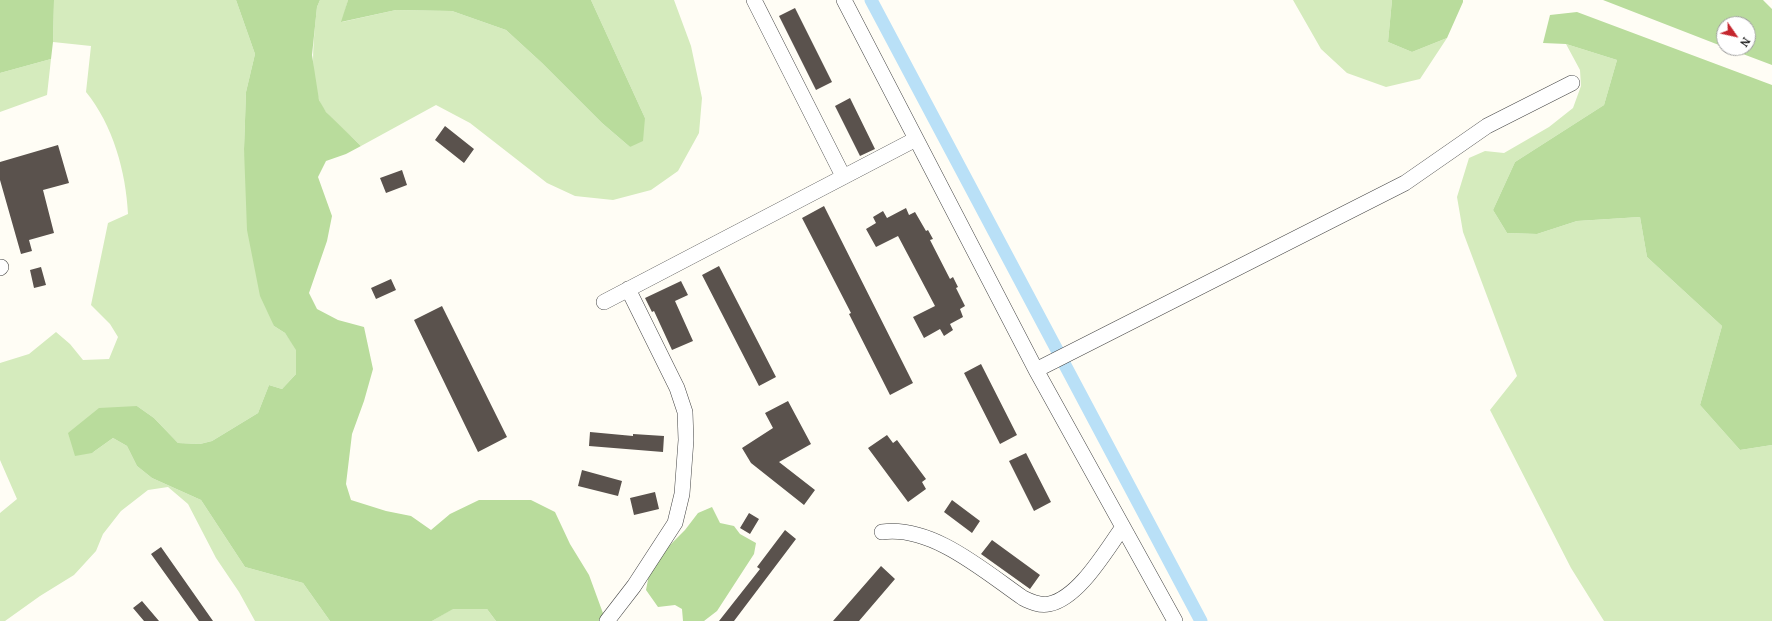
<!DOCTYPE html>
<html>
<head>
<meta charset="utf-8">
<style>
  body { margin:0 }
  #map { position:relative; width:1772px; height:621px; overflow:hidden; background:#fffdf5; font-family:"PT Serif",serif }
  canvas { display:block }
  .north { position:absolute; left:1716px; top:16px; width:40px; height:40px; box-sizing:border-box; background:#fff; border:1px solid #a0a0a0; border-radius:50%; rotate:124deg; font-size:11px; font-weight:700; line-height:16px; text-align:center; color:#111 }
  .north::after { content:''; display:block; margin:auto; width:14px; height:18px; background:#c4262e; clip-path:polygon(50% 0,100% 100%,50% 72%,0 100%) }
</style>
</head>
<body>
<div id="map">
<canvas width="1772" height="621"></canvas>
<div class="north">N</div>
</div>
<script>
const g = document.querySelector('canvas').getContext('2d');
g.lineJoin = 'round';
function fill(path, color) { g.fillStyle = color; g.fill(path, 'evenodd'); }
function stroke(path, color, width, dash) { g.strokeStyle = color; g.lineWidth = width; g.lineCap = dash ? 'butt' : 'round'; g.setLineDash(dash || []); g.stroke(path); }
fill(new Path2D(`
  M54 0H236L255 54 246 92 244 149 274 326 285 333 297 350 296 374 282 389 269 385 258 413 212 441 200 444 178 443 154 418 137 406 92 453 113 438 127 446 137 466 152 478 201 500 245 567 303 583 330 621H255L239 592 216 558 188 504 168 487 148 490 121 511 103 534 96 551 74 575 40 596 5 621H0V513L17 499 0 460V363L29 354 56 332 70 344 83 360 109 359 118 337 110 324 91 305 108 223 128 214C126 172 113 125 86 92L91 46 53 42Z
  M320 0H348L342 22 396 10 452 11 506 30 542 63 602 123 630 147 645 118 591 0H674L691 46 702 98 699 133 678 171 651 190 613 200 575 196 547 183 470 123 436 105 361 146C350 135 335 123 325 111 307 86 314 37 317 7Z
  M1293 0H1392L1388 42 1412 52 1447 38 1420 79 1386 87 1347 73 1321 49Z
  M1566 44 1617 60 1604 105 1515 162 1493 210 1507 233 1537 234 1577 221 1640 217 1647 257 1722 326 1700 405 1740 450 1772 445V621H1604L1571 568 1490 410 1517 376 1463 232 1457 197 1469 158 1485 151 1504 153 1549 127 1573 108 1581 86 1580 70Z
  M51 59 47 95 0 112V73Z
  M452 609H487L496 621H432Z`), '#d5ebbd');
fill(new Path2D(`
  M0 0H54L53 42 51 59 0 73Z
  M236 0H320L317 7 312 55 319 100 326 112 361 146 346 154 326 161 318 177 332 216 327 241 309 293 317 309 338 320 364 327 373 369 364 401 352 434 346 484 351 500 386 511 411 516 431 530 450 514 479 500H531L555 512 570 544 589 575 604 616 601 621H496L487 609H453L432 621H330L303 583 245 567 201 500 152 478 137 466 127 446 113 438 92 453 75 456 68 433 99 408 137 406 154 418 178 443 200 444 212 441 258 413 269 385 282 389 296 374V350L285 333 274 326 260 296 247 230 244 149 246 92 255 54Z
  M348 0H591L645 118 643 141 630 147 602 123 542 63 506 30 452 11 396 10 341 22Z
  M1392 0H1463V2L1447 38 1412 52 1388 42Z
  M1603 0H1763L1772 9V65L1727 48H1748V24H1724V47Z
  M1577 12 1772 85V445L1740 450 1700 405 1722 326 1647 257 1640 217 1577 221 1537 234 1507 233 1493 210 1515 162 1604 105 1617 60 1566 44 1543 43 1550 15Z
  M712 507 720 523 734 526 740 534 756 543 754 554 717 611 704 621H683L682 609 675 605 658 607 646 590 651 564 685 530 698 513Z`), '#b9dc9c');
stroke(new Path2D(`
  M871 0 1201 621`), '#b9e0f7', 13);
fill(new Path2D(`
  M795 8 832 82 816 90 779 16Z
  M850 98 875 149 860 156 835 106Z
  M445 126 474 149 464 163 435 140Z
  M58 145 69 183 43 190 54 233 29 240 32 251 21 254 0 180V162Z
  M402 170 407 185 386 193 380 178Z
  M824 206 913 383 890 395 849 314 851 313 802 218Z
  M906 208 909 215 915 212 926 231 928 230 933 239 930 240 950 279 953 277 958 287 956 288 965 306 960 309 963 317 950 324 953 330 944 336 940 329 924 338 913 317 935 306 898 236 876 247 866 229 876 223 873 217 883 211 887 218Z
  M719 266 776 377 759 386 702 275Z
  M41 267 46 285 34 288 30 270Z
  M391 279 396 290 376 299 371 288Z
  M681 281 688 295 675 301 693 341 672 350 654 311 652 312 645 298Z
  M442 306 507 437 478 452 414 320Z
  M981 364 1017 435 1000 444 964 373Z
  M788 401 811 444 779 462 815 490 804 505 751 463 742 448 773 428 765 413Z
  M590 432 633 436V434L664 436 663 452 589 446Z
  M887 435 893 443 897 440 926 479 922 482 926 489 908 502 868 448Z
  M1026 453 1051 502 1034 511 1009 461Z
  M582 470 622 481 618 496 578 486Z
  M655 492 659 509 634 515 630 498Z
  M952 500 980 521 972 533 944 512Z
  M749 513 759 519 750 534 740 528Z
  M785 530 796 539 734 621H719L760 569 757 567Z
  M992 540 1040 575 1030 589 981 554Z
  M161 547 213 621H199L151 554Z
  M881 566 895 579 859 621H833Z
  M142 601 159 621H144L133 608Z`), '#5a524d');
const minor = new Path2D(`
  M754 0 843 176
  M844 0 1036 370 1175 621
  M0 268 1 267
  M604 302 916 139
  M1036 370 1405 183 1487 126 1572 83
  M882 532C932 525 984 571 1023 598 1031 602 1040 606 1049 604 1079 598 1106 550 1123 527
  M607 621 634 586 675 523 682 494 686 440 685 412 677 388 628 289`);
stroke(minor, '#444', 16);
stroke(minor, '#fff', 15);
</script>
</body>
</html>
